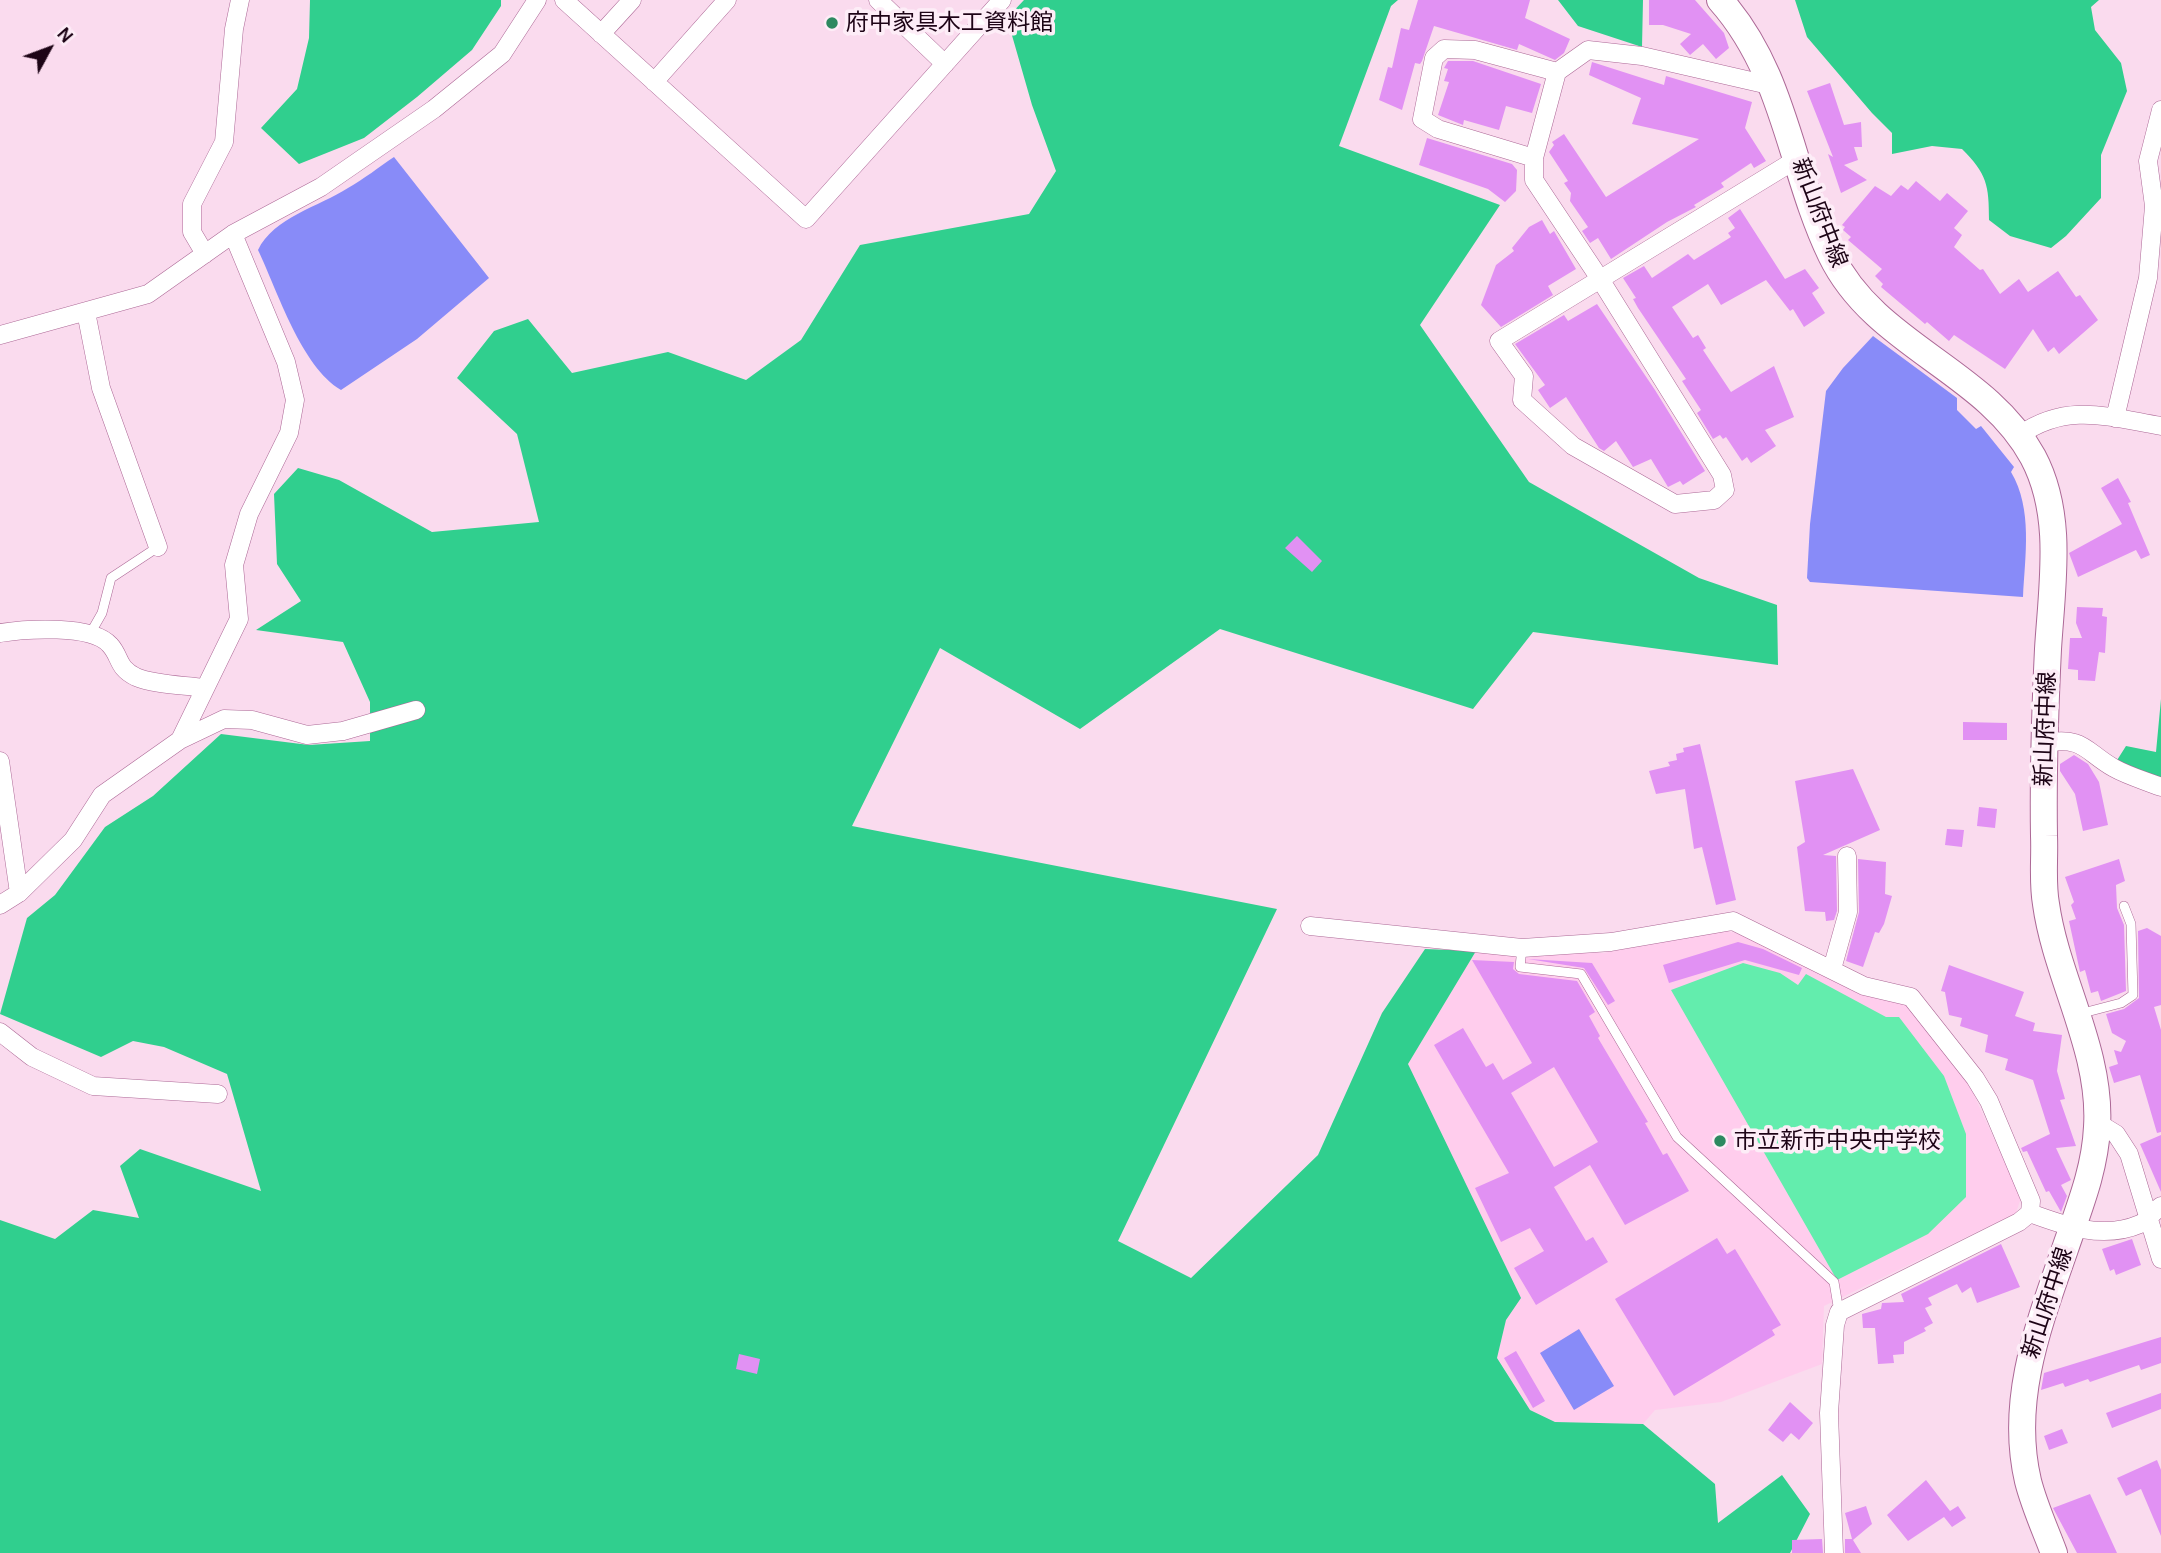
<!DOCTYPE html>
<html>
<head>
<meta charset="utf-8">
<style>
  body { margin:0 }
  #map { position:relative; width:2161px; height:1553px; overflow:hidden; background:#fadbee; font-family:Karla,sans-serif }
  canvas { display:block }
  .north { position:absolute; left:14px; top:14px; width:70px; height:70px; -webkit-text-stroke:5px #fdedf7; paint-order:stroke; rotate:49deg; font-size:19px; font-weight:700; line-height:28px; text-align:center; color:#1d0416 }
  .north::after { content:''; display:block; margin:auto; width:24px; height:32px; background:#1d0416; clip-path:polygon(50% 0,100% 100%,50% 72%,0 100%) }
</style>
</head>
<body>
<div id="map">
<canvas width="2161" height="1553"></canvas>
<div class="north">N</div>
</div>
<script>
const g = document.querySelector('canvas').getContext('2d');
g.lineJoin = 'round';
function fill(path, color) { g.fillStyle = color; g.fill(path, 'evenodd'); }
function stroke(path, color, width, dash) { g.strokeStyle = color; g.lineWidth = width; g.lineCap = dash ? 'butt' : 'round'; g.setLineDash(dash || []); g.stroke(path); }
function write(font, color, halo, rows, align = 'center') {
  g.font = font + ' Karla,"Noto Sans JP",sans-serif'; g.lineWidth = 7; g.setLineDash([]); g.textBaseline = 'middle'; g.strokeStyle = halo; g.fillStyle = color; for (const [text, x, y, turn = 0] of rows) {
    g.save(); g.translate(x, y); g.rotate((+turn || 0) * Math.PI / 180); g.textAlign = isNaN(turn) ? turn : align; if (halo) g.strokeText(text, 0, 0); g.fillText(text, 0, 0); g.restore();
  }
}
fill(new Path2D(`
  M1726 931 1758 938 1864 995 1907 1002 1969 1084 2021 1198 2016 1213 1824 1306 1822 1364 1721 1402 1655 1410 1643 1424 1555 1422 1530 1410 1497 1357 1506 1320 1408 1064 1476 951 1603 953Z`), '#ffcded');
fill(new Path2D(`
  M1743 963 1780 973 1798 985 1806 974 1886 1017H1899L1944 1076 1966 1134V1197L1928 1234 1837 1280 1671 990Z`), '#63edad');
fill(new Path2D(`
  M310 0H501V6L472 50 417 97 364 138 299 164 261 128 297 89 309 38Z
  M1024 0H1398L1391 6 1339 146 1500 205 1420 325 1529 482 1699 578 1777 605 1778 665 1533 632 1473 709 1220 629 1080 729 940 648 852 826 1277 909 1118 1241 1191 1278 1318 1155 1382 1013 1425 949 1476 951 1408 1064 1521 1298 1506 1320 1497 1358 1530 1410 1555 1422 1643 1424 1715 1484 1718 1523 1782 1475 1810 1514 1790 1553H0V1220L55 1239 93 1210 139 1218 120 1166 140 1149 261 1191 227 1074 164 1047 133 1041 101 1057 0 1014 27 918 55 895 105 827 153 796 221 734 309 745 370 741V702L343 642 256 630 301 601 277 564 274 494 298 468 339 480 432 532 539 522 517 434 457 378 494 331 528 319 572 373 668 352 746 380 801 340 860 245 1029 214 1056 171 1032 105 1007 18Z
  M1558 0H1643L1642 47 1578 26Z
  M1795 0H2099L2091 7 2095 30 2121 63 2127 91 2101 155V198L2066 236 2051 248 2010 236 1989 220C1989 185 1987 174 1962 149L1932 146 1892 154V133L1872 113 1807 37Z
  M2161 699V785L2114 765 2126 746 2156 752Z`), '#30cf8e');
fill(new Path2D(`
  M394 157 489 278 417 339 341 390C301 366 278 292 258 250 273 218 320 206 348 188 364 179 379 167 394 157Z
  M1873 336 1957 398V410L1976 429 1981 426 2014 467 2011 472C2033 509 2025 556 2023 597L1810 582 1807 578 1810 524 1826 391 1843 368Z
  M1579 1329 1614 1386 1574 1410 1540 1353Z`), '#888bf8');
fill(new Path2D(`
  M1418 0H1530L1525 18 1570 39 1564 53 1555 60 1519 44 1517 50 1434 26 1422 61 1420 64 1415 63 1402 110 1379 100 1388 67 1392 68 1401 28 1409 30Z
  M1649 0H1695L1724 33 1729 48 1716 59 1703 44 1690 55 1680 44 1691 34 1663 25H1649Z
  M1448 61H1473L1541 84 1532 113 1506 106 1499 130 1464 120 1463 125 1438 115 1449 82 1444 81 1448 69 1444 68Z
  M1592 62 1664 85 1666 76 1752 102 1745 128 1766 161 1754 168 1751 163 1721 183 1724 187 1694 205 1696 207 1667 222 1611 259 1598 238 1590 243 1582 231 1588 227 1570 201 1571 193 1564 183 1568 181 1549 152 1554 145 1552 142 1564 134 1606 197 1699 139 1632 124 1641 98 1589 75Z
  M1830 83 1844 125 1861 122 1862 147H1854L1858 160 1844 165 1867 180 1841 193 1828 154 1833 157 1807 91Z
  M1427 138 1512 164 1517 170 1516 191 1505 202 1488 189 1419 165Z
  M1916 181 1940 201 1947 193 1968 211 1954 228 1962 235 1954 247 1980 270 1983 269 2000 294 2019 279 2028 292 2058 271 2076 297 2080 295 2098 320 2059 354 2054 347 2048 352 2033 329 2005 369 1954 335 1949 341 1927 322 1925 324 1881 287 1883 284 1875 276 1882 269 1848 240 1851 237 1843 230 1845 227 1842 225 1875 186 1891 196 1901 185 1908 190Z
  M1740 209 1785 279 1805 269 1819 288 1812 293 1825 313 1804 327 1793 309 1790 311 1766 280 1721 305 1708 284 1672 307 1693 338 1698 335 1706 348 1703 350 1731 392 1774 366 1794 417 1765 430 1776 446 1751 463 1747 457 1742 461 1726 437 1723 439 1720 435 1713 439 1697 413 1701 410 1682 381 1686 379 1638 308 1633 299 1636 298 1623 278 1644 266 1652 278 1688 254 1694 260 1731 237 1728 233 1735 228 1728 218Z
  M1542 220 1550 234 1554 231 1576 269 1548 286 1553 295 1501 327 1481 305 1496 265 1514 251 1512 248 1529 227Z
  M1597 304 1655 390 1705 471 1683 485 1680 481 1668 487 1651 459 1633 467 1616 441 1604 451 1599 448 1566 397 1550 408 1538 390 1545 385 1515 344 1564 315 1568 321Z
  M2118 478 2131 502 2128 503 2150 555 2141 559 2136 550 2078 577 2069 553 2122 524 2101 488Z
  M1297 536 1322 561 1312 572 1285 548Z
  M2077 607 2103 608 2102 616 2107 617 2105 653 2099 652 2095 681 2078 680V670L2068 669 2070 638H2082L2076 623Z
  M1963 722 2007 723V740H1963Z
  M1700 744 1736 900 1716 905 1702 847 1694 849 1685 789 1656 794 1649 771 1670 766 1668 762 1677 760 1676 754 1684 752 1683 748Z
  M2074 755 2088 764 2099 782 2108 825 2083 831 2075 794 2060 771V764Z
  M1853 769 1880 830 1823 855 1836 856 1837 911 1834 920 1826 921 1825 912 1805 911 1797 847 1805 842 1795 781Z
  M1979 807 1997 809 1995 828 1977 826Z
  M1947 829 1964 830 1962 847 1945 845Z
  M1858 859 1886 862 1885 894 1892 896 1884 924 1879 933 1875 932 1863 967 1846 961 1859 912Z
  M2119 859 2125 881 2116 885 2117 908 2124 925 2126 991 2101 1001 2098 991 2091 993 2085 970 2080 972 2069 921 2076 919 2071 905 2074 902 2065 877Z
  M2147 928 2161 936V1005L2154 1007 2161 1030V1132L2157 1133 2140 1075 2114 1083 2109 1067 2118 1064 2114 1050 2121 1052 2126 1041 2112 1033 2106 1014 2124 1009 2139 998 2138 931Z
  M1738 942 1763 949 1802 968 1799 975 1745 960 1669 983 1663 965Z
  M1528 959 1592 963 1615 1001 1608 1005 1584 968Z
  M1472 960 1514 962 1513 969 1519 974 1577 981 1595 1012 1589 1016 1600 1036 1598 1038 1648 1122 1645 1123 1663 1155 1667 1153 1689 1191 1625 1225 1590 1165 1554 1187 1586 1241 1593 1237 1608 1262 1536 1305 1514 1268 1544 1251 1530 1228 1501 1242 1475 1188 1509 1173 1434 1045 1463 1028 1486 1067 1493 1063 1503 1080 1532 1063ZM1554 1067 1598 1142 1554 1167 1511 1093Z
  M1949 965 2024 992 2015 1016 2035 1023 2033 1031 2062 1035 2057 1071 2065 1099 2060 1100 2076 1146 2056 1148 2071 1180 2061 1185 2067 1196 2061 1212 2049 1191 2046 1192 2027 1151 2023 1152 2021 1148 2050 1134 2033 1080 2005 1070 2008 1059 1985 1052 1988 1035 1960 1026 1962 1018 1949 1015 1945 992 1941 991Z
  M2161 1135V1192L2140 1144Z
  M1717 1238 1727 1254 1735 1249 1781 1325 1772 1330 1775 1335 1674 1396 1615 1299Z
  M2132 1239 2141 1265 2116 1275 2114 1269 2110 1271 2102 1249Z
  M2001 1244 2020 1287 1977 1303 1971 1287 1962 1293 1957 1284 1928 1298 1932 1305 1925 1308 1933 1323 1924 1328 1926 1331 1904 1342V1354L1893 1355 1894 1363 1878 1364 1875 1328H1863L1862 1314 1881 1309 1882 1303 1904 1302 1901 1294Z
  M2161 1337V1363L2141 1370 2139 1365 2090 1382 2088 1379 2065 1387 2063 1383 2041 1390 2044 1373Z
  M1516 1351 1545 1401 1533 1408 1504 1358Z
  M739 1354 760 1359 757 1374 736 1369Z
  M2161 1393V1409L2112 1428 2106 1413Z
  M1790 1402 1813 1423 1799 1440 1791 1433 1783 1442 1768 1430Z
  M2062 1429 2068 1443 2049 1450 2044 1436Z
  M2157 1460 2161 1470V1536L2141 1489 2126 1496 2117 1478Z
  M1926 1480 1950 1511 1958 1506 1966 1518 1952 1527 1944 1517 1908 1541 1887 1515Z
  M2090 1494 2117 1553H2077L2053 1508Z
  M1866 1506 1872 1524 1853 1540 1861 1553H1845V1539H1852L1845 1513Z
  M1822 1539 1823 1553H1792V1540Z`), '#e191f3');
const service = new Path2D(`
  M90 634 102 613 111 578 158 547
  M1522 948 1520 967 1581 974 1677 1137 1834 1282 1839 1312
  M2079 1014 2121 1003 2133 995 2131 924 2124 906`);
const minor = new Path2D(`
  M564 0 806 219 1002 0
  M878 0 945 64
  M601 34 632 0
  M1557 72 1534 158V180L1600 279 1722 475 1725 490 1714 500 1675 504 1573 446 1522 400 1524 376 1499 341 1797 159
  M654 82 727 0
  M1534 158 1438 129 1422 119 1434 58 1444 49 1475 50 1557 72 1588 50 1642 56 1773 86
  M205 254 192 232V204L224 142 234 29 240 0
  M86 312 101 388 158 547
  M0 335 148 294 233 234 321 187 434 109 502 54 537 0
  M2115 418 2148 278 2154 206 2148 161 2161 110
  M2020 435C2067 402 2109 417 2161 426
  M0 633C24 629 92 624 110 645 121 657 117 668 136 677 155 685 184 685 205 688
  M180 740 224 719 252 720 307 735 343 731 416 710
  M2043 743C2085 736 2084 751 2114 768 2128 776 2146 781 2161 787
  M0 761 19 893
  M0 905 19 893 73 840 102 795 180 740 239 619 234 565 249 514 289 433 295 400 286 362 233 234
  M1310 926 1522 948 1611 942 1733 921 1864 986 1911 997 1975 1078 1989 1101 2031 1201 2030 1213 2019 1222 1839 1312 1835 1325 1829 1413 1834 1553
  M1832 969 1848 912 1847 856
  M0 1032 32 1057 93 1086 218 1094
  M2098 1123 2116 1134 2129 1154 2161 1259
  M2030 1213C2065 1226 2103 1240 2140 1224 2147 1221 2154 1211 2161 1206`);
const secondary = new Path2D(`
  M1720 0C1786 74 1790 170 1831 255 1875 346 1986 370 2033 457 2064 515 2052 584 2048 649 2045 711 2043 773 2044 836 2045 858 2042 882 2046 904 2056 977 2102 1051 2097 1127 2095 1170 2079 1208 2065 1249 2039 1324 2009 1400 2028 1481 2034 1505 2045 1529 2054 1553`);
stroke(service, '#ac6896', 10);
stroke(minor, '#ac6896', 19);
stroke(secondary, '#ac6896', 28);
stroke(service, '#fff', 9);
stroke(minor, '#fff', 18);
stroke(secondary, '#fff', 26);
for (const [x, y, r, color] of [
  [832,23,7,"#2d8960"],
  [1720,1141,7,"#2d8960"]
]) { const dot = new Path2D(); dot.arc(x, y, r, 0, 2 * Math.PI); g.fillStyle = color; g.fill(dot); stroke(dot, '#fdedf7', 2.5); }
write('23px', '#1d0416', '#fdedf7', [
  ["府中家具木工資料館",846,23],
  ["市立新市中央中学校",1734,1141]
], 'left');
write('23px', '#1d0416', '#fdedf7', [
  ["新山府中線",1819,213,69],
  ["新山府中線",2046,729,-88],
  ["新山府中線",2048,1303,-72]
]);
</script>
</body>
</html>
